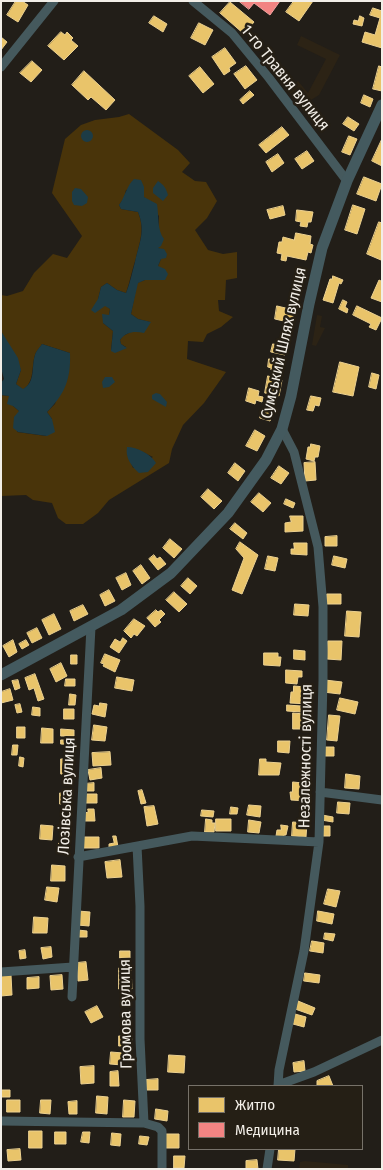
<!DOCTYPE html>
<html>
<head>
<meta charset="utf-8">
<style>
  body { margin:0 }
  #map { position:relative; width:383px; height:1170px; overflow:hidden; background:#221e18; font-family:"Fira Sans Condensed",sans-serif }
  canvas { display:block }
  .frame { position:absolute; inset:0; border:2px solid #f2eee7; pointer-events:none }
  .legend { position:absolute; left:188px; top:1085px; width:175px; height:65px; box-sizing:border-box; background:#251f15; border:1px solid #777269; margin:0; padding:6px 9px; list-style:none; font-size:15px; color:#f2eee7 }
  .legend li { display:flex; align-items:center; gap:10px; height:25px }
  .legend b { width:25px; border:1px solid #777269 }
</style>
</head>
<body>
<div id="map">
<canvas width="383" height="1170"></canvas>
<div class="frame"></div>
<ul class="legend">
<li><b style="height:14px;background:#e9c46a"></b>Житло</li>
<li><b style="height:14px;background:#f28482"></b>Медицина</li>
</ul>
</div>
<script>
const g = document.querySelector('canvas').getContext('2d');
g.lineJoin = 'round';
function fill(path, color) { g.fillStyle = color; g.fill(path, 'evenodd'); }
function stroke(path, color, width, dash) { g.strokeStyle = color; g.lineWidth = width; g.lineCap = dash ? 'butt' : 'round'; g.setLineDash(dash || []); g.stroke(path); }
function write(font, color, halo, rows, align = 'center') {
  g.font = font + ' "Fira Sans Condensed",sans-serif'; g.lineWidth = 5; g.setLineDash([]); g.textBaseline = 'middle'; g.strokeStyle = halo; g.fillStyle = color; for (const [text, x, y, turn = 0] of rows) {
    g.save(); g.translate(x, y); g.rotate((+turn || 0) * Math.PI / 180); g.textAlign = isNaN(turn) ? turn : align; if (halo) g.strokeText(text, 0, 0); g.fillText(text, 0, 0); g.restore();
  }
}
fill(new Path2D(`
  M301 36 340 55 319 95 300 107 286 88 298 81 308 93 326 59 297 45Z
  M317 315 322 316 320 327 325 328 316 346 312 345Z
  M305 1161 348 1165V1169H299L300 1162Z`), '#2c2315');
fill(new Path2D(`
  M129 114 178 150 190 163 182 172 195 181 206 182 217 201 207 218 195 230 208 250 223 254 237 252V278L226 280 225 300H218L219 311 233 317 221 327 207 334 203 342 188 341 187 359 226 372 204 403 183 425 172 449 169 463 109 500 98 513 83 524H66L58 518 52 503 33 500 26 495 1 496V395L9 396 13 406 19 411 17 432 46 436 52 419 47 412 55 404 70 353 42 344C40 348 36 351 35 355 31 368 35 381 23 390L16 384 21 370 1 331V295L7 296 23 291 34 273 53 254 67 258 82 236 52 193 65 139 81 125 95 120 119 117ZM144 187V197L159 216 158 248 160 249 161 259 158 266V280H145L137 283 131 314 138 319 150 322 123 336 120 340 121 344 126 347 111 350 113 331 103 323 109 315 110 309 98 299 101 287 107 283 117 290 126 293C130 281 132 270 136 258 140 241 145 229 138 212L121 209 119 205 124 198 126 190ZM136 449 153 457 133 468 131 463Z`), '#49340a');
fill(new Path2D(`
  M81 136a6 6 0 1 1 12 0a6 6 0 1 1-12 0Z
  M134 179 141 180 144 187V197L157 204C159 216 157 230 164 239L161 246 158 248 164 249 167 254 166 258 161 259 158 266 165 269 168 274 165 280H145L138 283 131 314 138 319 151 322 144 333C134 331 126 332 120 340L121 344 127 348 115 353 111 351 113 331 103 323 102 314 109 315 110 309 105 306 95 313 91 310 98 299 101 287 107 283 117 290 126 293C130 283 132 273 135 262 139 243 146 232 138 212L121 209 119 205C125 197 126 187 134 179Z
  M158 181C164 185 166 188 168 195L163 201 153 193V188Z
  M75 188 81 189 88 197 87 203 82 206 74 205 72 201V192Z
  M1 331 18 358 21 370 16 384 23 389C36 382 31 367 35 355 36 351 40 347 42 344L70 353C71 379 65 394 47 412L52 419 55 432 47 436 18 432 13 428 14 417 19 411 13 406 7 404 9 396 1 395V383L4 379 1 368Z
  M105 377H112L115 382 109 387 103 388 102 382Z
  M156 393 160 394 167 402 166 407 152 399V395Z
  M127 447C137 447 151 454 156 463L148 472 139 473C131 466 125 457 127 447Z`), '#1d3c46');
const homes = new Path2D(`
  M16 1H22L28 5 18 22 7 15Z
  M294 1H313L299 21 286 12Z
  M230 2 254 22 244 34 220 13Z
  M373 8 382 11V48L362 42 365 32 375 35 380 18 370 15Z
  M154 16 167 24 163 32 149 23Z
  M360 16 364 18 362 26 353 24 354 20 358 21Z
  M199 23 213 30 205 45 191 38Z
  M61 32 65 35 67 32 73 38 71 40 78 46 64 60 48 46Z
  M1 37 7 42 1 50Z
  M225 48 236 63 229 68 230 71 224 75 212 57Z
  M32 61 42 70 31 82 20 73Z
  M246 66 257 80 245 89 234 74Z
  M379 66 382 67V91L373 89Z
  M200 67 214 84 203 93 189 76Z
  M84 71 115 100 106 110 91 97 88 100 72 85Z
  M250 91 254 95 243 104 240 100Z
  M364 95 373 99 370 107 361 103Z
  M348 117 359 124 354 131 343 124Z
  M282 127 289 135 266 153 259 145Z
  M349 136 357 139 350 155 342 152Z
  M382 139V166L372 161Z
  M307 151 314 161 302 169 295 159Z
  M278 154 284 163 272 172 266 162Z
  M364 177 382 184 376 201 357 194Z
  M353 205 365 209 357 234 345 230Z
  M283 206 285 215 270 219 267 210Z
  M297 210 313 212 311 222H308L307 227 300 226 301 222 296 221Z
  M379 222 382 223 381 260 367 254Z
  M296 233 311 236 310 244 313 245 311 253 308 252 306 260 287 256 286 261 281 260 282 254 277 253 279 242H282L283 237 294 240Z
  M333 276 343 280 341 284 339 283 333 303 323 300 330 279H332Z
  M382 279V302L371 298 379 280 381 281Z
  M343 300 347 302 345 307 348 309 347 313 339 309Z
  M277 306 294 310 292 323 275 319Z
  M357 306 382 318 376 330 369 327 371 324 353 315Z
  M273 344 287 347 285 355 271 352Z
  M269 359 283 362 281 372 271 370V368L268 367Z
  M340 362 359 367 353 396 333 392Z
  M372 373 379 375 376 389 369 387Z
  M268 376 282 380 279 396 265 393Z
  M249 388 259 391 258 396 263 397 262 402 256 400 255 404 246 401Z
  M311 396 321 398 319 406 315 405 313 411 307 410Z
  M263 409 273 412 270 421 260 418Z
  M255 430 265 436 257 451 246 446Z
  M311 444 320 446 318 457H315L314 461 306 459 308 447H310Z
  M315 462 316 480 305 481 304 463Z
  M235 463 245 471 238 481 228 473Z
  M279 466 289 473 281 484 271 478Z
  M208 489 222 501 214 509 201 497Z
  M259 493 271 503 263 512 251 502Z
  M286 499 295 503 293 508 284 504Z
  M290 516H303V531L285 532V523L291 522Z
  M235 523 247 533 243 539 230 529Z
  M337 536V546H325V537Z
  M170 539 182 549 174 558 163 548Z
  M240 542 258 555 242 594 232 590 244 558 236 549Z
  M294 543H307V555L291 554V549H294Z
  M154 555 157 559 160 557 166 564 158 570 149 559Z
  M268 556 278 558 275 571 265 569Z
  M334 556 347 559 345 568 332 565Z
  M141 565 150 578 142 584 133 571Z
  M126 573 131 585 122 590 116 578Z
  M188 578 197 586 190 594 181 586Z
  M109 590 115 601 105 606 100 595Z
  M174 592 187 604 179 612 166 600Z
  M327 594H341V604H327Z
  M295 604 309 605 308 616 294 615Z
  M83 605 88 614 74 621 70 611Z
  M156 610 158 612 161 610 165 614 159 620 161 622 155 627 147 618Z
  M347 611 361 612 359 637 345 636Z
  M54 614 61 629 49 635 42 620Z
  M134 619 145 626 137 636 134 634 131 638 124 631Z
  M37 628 42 638 32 643 27 633Z
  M123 638 127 641 119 653 110 647 115 639 120 642Z
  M13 640 17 652 9 657 3 646Z
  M26 640 29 645 22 649 19 644Z
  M328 641H342L341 660 327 659Z
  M294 650 305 651V660L294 659Z
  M264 653H278V657H281L280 666 264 665Z
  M105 654 120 660 115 672 103 666 104 664 101 663Z
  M71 655H77V664H71Z
  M61 663 67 676 56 682 50 669Z
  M286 670 302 671V677H298L297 684 286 683Z
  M35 674 44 699 38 701 34 688 29 690 25 678Z
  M117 677 134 680 132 691 115 688Z
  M66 679H75V686H65Z
  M18 680 20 688 15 690 12 681Z
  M325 680 342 682 340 694 323 692Z
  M294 686 305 687 307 691 309 692V704L290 703 291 692H293Z
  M10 689 13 700 1 703V692Z
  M70 694 76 695 75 705H69Z
  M340 698 358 702 355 714 337 710Z
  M100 703 107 704 105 717 92 714 94 705 99 706Z
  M20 704 22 712 17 713 15 705Z
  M287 705 301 706V712L287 711Z
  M33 707 40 708V716L32 715Z
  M64 709H74V719H64Z
  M293 713 304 714 303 717H307V729H293Z
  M329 715 340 716 337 741 327 740Z
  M94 725 107 727 105 741 92 740Z
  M17 727H25V738H17Z
  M42 728 53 729V743H41Z
  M61 729 74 730V736H61Z
  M61 740H74V745L61 744Z
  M278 741H290L289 753 278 752Z
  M13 745H18L17 755H12Z
  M323 747H334V756H323Z
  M110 752 111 765 93 766 92 753Z
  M20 757 24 758 23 767 19 766Z
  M61 759H70L69 775 61 774Z
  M260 759H266V762L281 763 279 775H259Z
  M101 768 102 778 90 780 88 770Z
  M346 774 360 776 359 789 345 788Z
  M293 782 303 783V787H308V801L291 800 290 792H292Z
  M94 783V791H85L84 784Z
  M142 790 146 803 141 804 138 791Z
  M60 793H70V804H60Z
  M85 794H97V803H85Z
  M338 802 350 803 349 814 337 813Z
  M249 805 261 806 260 817 247 815Z
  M154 806 158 824 147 826 144 807Z
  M231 807 238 808 237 814H230Z
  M88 809H94L95 821H85V813L88 812Z
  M202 810 214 811 213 817 201 816Z
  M322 815 333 817V822L321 820Z
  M206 819 212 820V823H215L214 832H205Z
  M216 819H231V831H216Z
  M249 820 261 822 259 833 248 832Z
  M293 822 307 823 306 837 292 836Z
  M41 825 53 826 52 840 40 839Z
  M281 825 288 826 286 835H284V837L276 836 277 830H281Z
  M322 826H330V836H322Z
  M113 836H116L118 847 109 848V844L114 843Z
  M83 837H99V848H83Z
  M59 843H68L67 853 58 852Z
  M120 860 122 877 107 878 105 862Z
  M52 865 65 866V881H51Z
  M47 887 59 888 57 902 45 900Z
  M328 889 340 891 336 907 324 904Z
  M78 911 90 912 89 926 77 925Z
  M318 911 334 914 332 924 317 921Z
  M34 917 48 918 47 933H33Z
  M78 930 87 931V937H78Z
  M325 933 335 934 333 941 324 939Z
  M312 941 324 943 323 953 310 951Z
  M51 947 52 957 43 959 41 948Z
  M25 950 26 958 20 959 19 951Z
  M120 951H130V958H120Z
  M86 962 88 980 78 981 77 963Z
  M119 968H131L132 989H119Z
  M305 973 320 975 319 983 304 981Z
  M1 975H11L12 995 1 996Z
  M62 975 63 989 51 990 50 976Z
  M39 977V988L27 989V978Z
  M298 1001 315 1008 312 1015 295 1009Z
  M97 1006 103 1017 91 1023 85 1012Z
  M295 1014 306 1017 304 1027 293 1024Z
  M119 1036 132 1037 131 1046H119Z
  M111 1052 123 1053 122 1065 110 1064Z
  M169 1055 185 1056 184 1073 168 1072Z
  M304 1061 305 1071 294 1072 293 1063Z
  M94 1066V1083L81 1084 80 1067Z
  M118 1071 119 1086H110V1072Z
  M329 1076 333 1086H317V1081Z
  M158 1079V1090H146V1080Z
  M1 1090H10V1097H1Z
  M97 1096 108 1097 107 1114 96 1113Z
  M7 1100H20V1112H7Z
  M41 1100H51L50 1114 40 1113Z
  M124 1100 135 1101 134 1117H123Z
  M77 1101V1114H69L68 1102Z
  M156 1109 168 1111 167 1121 155 1119Z
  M29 1131H42V1148H29Z
  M55 1132H66V1144H55Z
  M83 1132H90L89 1143 81 1142Z
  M112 1133 121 1134 120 1146 111 1145Z
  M166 1134H179V1148H166Z
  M140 1136 149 1137 147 1145 139 1144Z
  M20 1149 21 1160 8 1161 7 1150Z
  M279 1149H295L294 1161 278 1160Z
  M174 1156H185L184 1168H174Z
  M257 1160 258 1169H246V1161Z`);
fill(homes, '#e9c46a');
stroke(homes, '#ecd190', 1);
const health = new Path2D(`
  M239 1H280L270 15 254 3 249 9Z`);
fill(health, '#f28482');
stroke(health, '#f2a4a0', 1);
stroke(new Path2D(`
  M193 1 232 33 269 78 347 181
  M1 67 54 1
  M320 792 382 800
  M137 846 140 906V1039L144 1123 158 1127 162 1131V1169
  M78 857 192 836 319 842
  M1 972 73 967
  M72 997 91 627
  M278 1085 314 1072 382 1040
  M278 1086 279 1070 304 951 319 842 323 680V607L318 547 294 452 282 429
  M1 1121 144 1123
  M267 1169 270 1149`), '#45595d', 9);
stroke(new Path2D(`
  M1 675 121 610 171 573 228 513 266 460 282 429 291 396 309 304 322 248 347 181 382 105`), '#445a5f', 11);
write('16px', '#f2eee7', '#251f15', [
  ["1-го Травня вулиця",285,78,51],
  ["Сумський Шлях вулиця",284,343,-77],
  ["Незалежності вулиця",306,756,-89],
  ["Лозівська вулиця",67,796,-87],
  ["Громова вулиця",126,1014,-91]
]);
</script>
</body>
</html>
